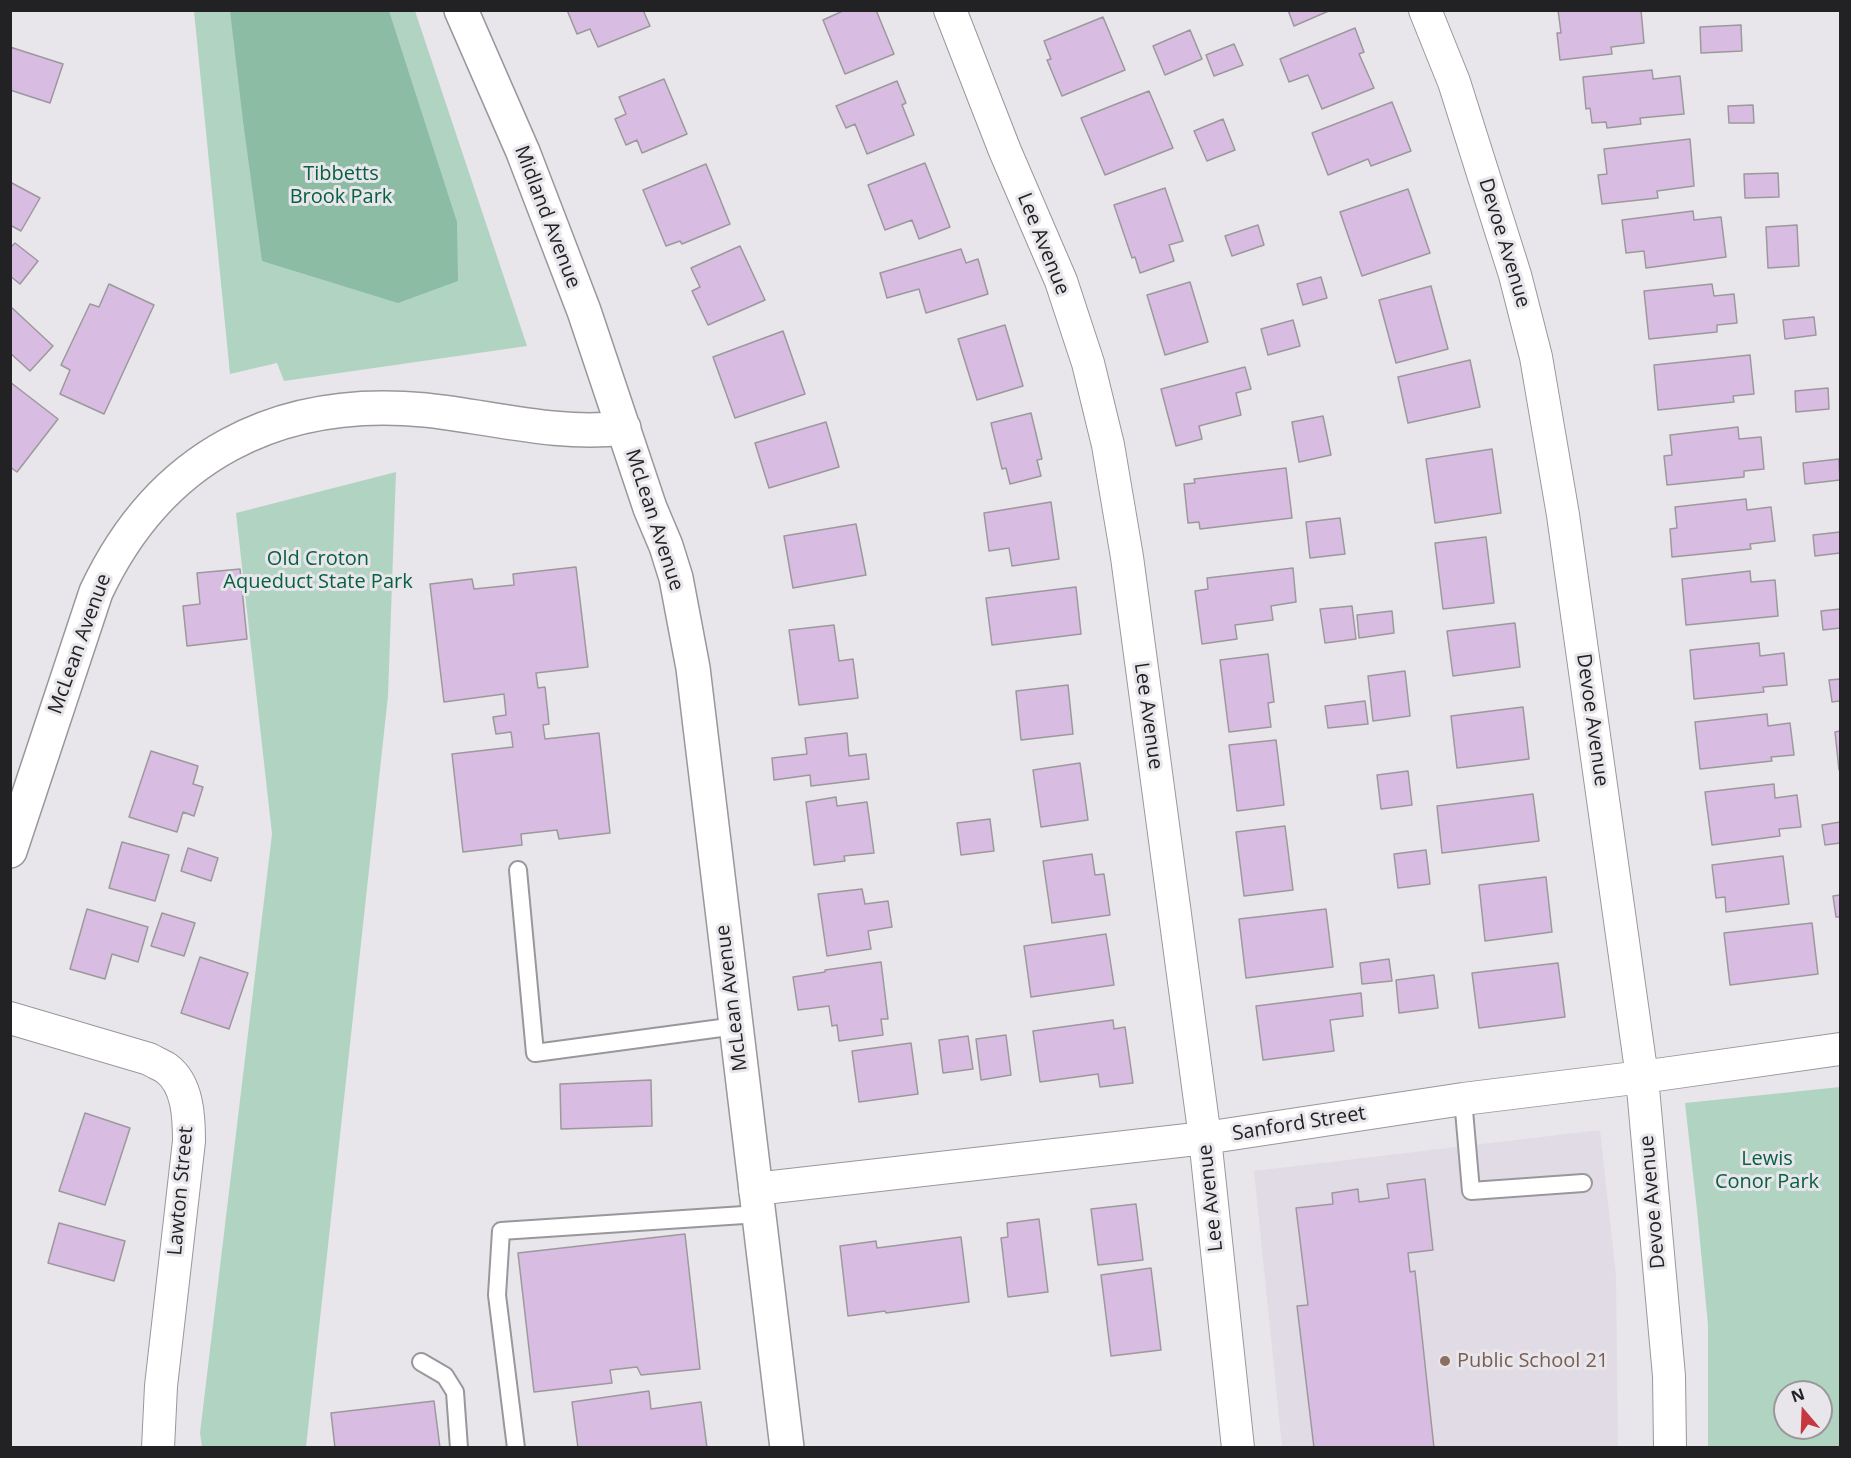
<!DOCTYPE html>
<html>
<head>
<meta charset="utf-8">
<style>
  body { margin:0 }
  #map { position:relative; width:1851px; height:1458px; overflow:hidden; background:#e8e6ea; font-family:"Open Sans",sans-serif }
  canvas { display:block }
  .frame { position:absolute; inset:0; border:12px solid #222123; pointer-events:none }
  .north { position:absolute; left:1773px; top:1380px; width:60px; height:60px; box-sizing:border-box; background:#e8e6ea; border:2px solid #99979a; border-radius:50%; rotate:341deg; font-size:16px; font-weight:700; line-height:24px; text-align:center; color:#222123 }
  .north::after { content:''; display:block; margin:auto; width:21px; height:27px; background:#c7373f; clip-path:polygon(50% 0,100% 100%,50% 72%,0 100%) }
</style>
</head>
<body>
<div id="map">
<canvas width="1851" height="1458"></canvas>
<div class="frame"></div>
<div class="north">N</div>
</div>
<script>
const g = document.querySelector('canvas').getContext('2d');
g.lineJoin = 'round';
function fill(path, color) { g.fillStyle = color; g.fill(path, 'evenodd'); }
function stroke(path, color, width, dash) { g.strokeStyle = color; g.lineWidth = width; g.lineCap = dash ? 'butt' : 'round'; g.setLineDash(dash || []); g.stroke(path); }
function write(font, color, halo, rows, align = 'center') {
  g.font = font + ' "Open Sans",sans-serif'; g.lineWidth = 6; g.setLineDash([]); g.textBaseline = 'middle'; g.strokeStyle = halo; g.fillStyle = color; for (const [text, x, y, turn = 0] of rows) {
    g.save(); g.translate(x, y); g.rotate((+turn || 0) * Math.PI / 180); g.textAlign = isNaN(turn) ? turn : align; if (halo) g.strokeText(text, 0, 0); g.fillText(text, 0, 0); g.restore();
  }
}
fill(new Path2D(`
  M1600 1130 1616 1275 1618 1447H1282L1254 1171Z`), '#e1dbe6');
fill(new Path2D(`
  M194 11H415L527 346 284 381 277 363 230 374Z
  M396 472 388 696 306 1447H202L200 1433 272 834 236 513Z
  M1840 1087V1447H1708V1325L1697 1210 1685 1103ZM1785 1392H1821V1428H1785Z`), '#b1d4c2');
fill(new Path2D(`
  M230 11H389L457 222 458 281 398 303 262 261 243 121Z`), '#8cbca4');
const building = new Path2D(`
  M567 10H643L650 26 598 47 590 29 577 34Z
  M845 10H876L894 54 845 74 823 20Z
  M1288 10H1331L1294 26Z
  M1558 10H1641L1644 43 1611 47 1612 54 1560 60 1557 33H1561Z
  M1103 17 1125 70 1062 96 1047 60 1051 59 1044 41Z
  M1741 25 1742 51 1701 53 1700 27Z
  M1355 28 1364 52 1359 54 1374 88 1322 109 1308 75 1289 82 1280 59Z
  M1190 30 1202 59 1165 75 1153 46Z
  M1234 44 1243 65 1214 76 1206 55Z
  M10 47 63 64 50 103 10 90Z
  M1652 70 1653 79 1680 76 1684 114 1640 118 1641 124 1607 128 1606 122 1592 123 1590 108 1586 109 1583 77Z
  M664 79 687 134 642 153 637 140 626 145 615 119 626 114 619 97Z
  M897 81 906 103 902 105 914 135 867 154 855 124 846 128 836 106Z
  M1149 91 1173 148 1105 175 1081 118Z
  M1392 102 1411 151 1371 166 1368 159 1328 175 1312 133Z
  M1753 105 1754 123H1729L1728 106Z
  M1223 119 1235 150 1207 161 1194 131Z
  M1690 139 1694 186 1657 191 1658 198 1602 204 1598 175 1607 174 1604 149Z
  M925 163 950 227 919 239 912 220 885 230 868 185Z
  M706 164 730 224 682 244 680 241 666 246 643 190Z
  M1778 173 1779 197 1745 198 1744 174Z
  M10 182 40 198 21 231 10 225Z
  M1165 188 1183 241 1169 245 1174 261 1140 273 1135 257 1132 258 1114 205Z
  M1408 189 1430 253 1362 276 1340 212Z
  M1693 211 1694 220 1721 217 1726 257 1646 268 1644 251 1626 253 1622 220Z
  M1258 225 1264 245 1232 256 1225 236Z
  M1797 225 1799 266 1768 268 1766 227Z
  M15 243 38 261 20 284 10 276V248Z
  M740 246 765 300 708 325 692 291 700 287 691 268Z
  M961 249 966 263 978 259 988 294 926 313 919 289 887 298 880 273Z
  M1321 277 1327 298 1303 305 1297 284Z
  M1190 282 1208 342 1165 355 1147 295Z
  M109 284 154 305 104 414 60 394 70 370 61 365 90 304 99 307Z
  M1712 284 1714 296 1734 294 1737 323 1717 325V332L1649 339 1644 291Z
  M1431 286 1448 349 1396 363 1379 300Z
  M10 306 53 346 30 371 10 353Z
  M1814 317 1816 335 1785 339 1783 320Z
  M1293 320 1300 346 1268 355 1261 329Z
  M1005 325 1023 386 977 400 958 339Z
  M783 331 805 394 735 418 713 357Z
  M1750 355 1754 394 1733 396 1734 402 1658 410 1654 365Z
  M1470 360 1480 407 1408 423 1398 377Z
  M1245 367 1251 389 1236 393 1241 415 1199 426 1202 439 1176 446 1161 389Z
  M10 382 58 419 17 472 10 467Z
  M1828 388 1829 409 1796 412 1795 391Z
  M1031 413 1042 459 1037 460 1041 476 1010 484 1006 468 1002 469 991 423Z
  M1323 416 1331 455 1299 462 1292 422Z
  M826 422 839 467 769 488 755 443Z
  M1738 427 1739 439 1761 437 1764 469 1744 471V477L1667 485 1664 456 1672 455 1670 435Z
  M1492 449 1501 513 1435 523 1426 459Z
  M1839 459 1840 480 1805 484 1803 463Z
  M1286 468 1292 518 1200 529 1199 522 1188 523 1184 484 1195 483 1194 479Z
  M1746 499 1747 510 1771 507 1775 541 1750 544 1751 549 1672 557 1670 529 1677 528 1675 507Z
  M1051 502 1059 559 1012 566 1009 548 989 551 984 513Z
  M1340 518 1345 554 1310 558 1306 522Z
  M856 524 866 575 793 588 784 536Z
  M1840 532V553L1815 556 1813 535Z
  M1486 537 1494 603 1443 609 1435 543Z
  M576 567 588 667 536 673 538 688 545 687 549 724 543 725 545 739 599 733 610 833 559 839 557 830 521 834 522 845 463 852 452 754 513 747 511 732 496 734 493 717 506 715 504 694 444 702 430 584 472 579 474 589 514 585 513 574Z
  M1293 568 1296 602 1271 606 1273 620 1235 625 1237 639 1202 644 1195 591 1208 589 1207 578Z
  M240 569 247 639 187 646 183 606 200 604 197 573Z
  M1750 571 1751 582 1775 580 1778 616 1686 625 1682 579Z
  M1076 587 1081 634 992 645 986 598Z
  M1352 606 1356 639 1325 643 1320 609Z
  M1840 609V628L1823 630 1821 611Z
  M1392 611 1394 633 1359 638 1357 615Z
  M1515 623 1520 667 1453 676 1447 631Z
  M834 625 839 661 853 659 858 698 799 705 789 630Z
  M1759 643 1760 656 1784 653 1787 685 1763 687 1764 692 1694 699 1690 650Z
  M1268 654 1274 702 1268 703 1271 727 1229 732 1220 660Z
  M1405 671 1410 716 1373 721 1368 676Z
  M1840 679V701L1832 702 1829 680Z
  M1068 685 1073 734 1021 740 1016 691Z
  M1365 701 1368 724 1328 728 1325 706Z
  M1523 707 1529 759 1457 768 1451 716Z
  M1767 714 1768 726 1790 723 1794 755 1771 757 1772 761 1700 769 1695 722Z
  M1840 731V770H1839L1835 732Z
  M847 733 849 756 866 754 869 779 811 786 810 775 774 780 772 758 807 754 805 738Z
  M1276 740 1284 805 1237 811 1229 745Z
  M151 751 198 766 193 784 203 787 194 816 183 812 177 832 129 817Z
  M1080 763 1088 820 1041 827 1033 770Z
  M1408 771 1412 805 1381 809 1377 775Z
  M1774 784 1775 798 1797 795 1801 827 1779 829 1780 836 1712 845 1705 792Z
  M1533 794 1539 841 1442 853 1437 806Z
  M836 797 837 806 867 802 874 853 844 856 845 861 814 865 806 802Z
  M990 819 994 851 961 855 957 823Z
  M1840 822V843L1825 845 1822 825Z
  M1285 826 1293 890 1244 896 1236 832Z
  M122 842 169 855 155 901 109 888Z
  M188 848 218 858 211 881 181 871Z
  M1426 850 1430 884 1398 888 1394 854Z
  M1092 854 1095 875 1104 874 1110 915 1052 923 1043 861Z
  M1783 856 1789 904 1726 912 1725 897 1716 898 1712 865Z
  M1546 877 1552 932 1485 941 1479 885Z
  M862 889 865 904 888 901 892 927 868 931 871 949 827 956 818 894Z
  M1840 895V917H1836L1833 896Z
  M87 909 148 927 138 962 112 954 105 979 70 969Z
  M1326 909 1333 967 1246 978 1239 919Z
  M162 913 195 923 184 956 151 946Z
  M1812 923 1818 974 1730 985 1724 933Z
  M1106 934 1114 985 1031 997 1024 946Z
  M200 957 248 973 229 1029 181 1013Z
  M1389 959 1392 981 1362 984 1360 963Z
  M881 962 888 1019H881L883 1035 839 1041 837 1025 832 1026 829 1006 798 1010 793 977 825 972V970Z
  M1558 963 1565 1017 1479 1028 1472 973Z
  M1434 975 1438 1008 1399 1013 1396 980Z
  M1361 993 1363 1016 1330 1020 1334 1051 1263 1060 1256 1006Z
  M1113 1020 1114 1029 1125 1027 1133 1083 1100 1087 1098 1074 1040 1082 1033 1031Z
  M1006 1035 1011 1075 981 1080 976 1039Z
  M968 1036 973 1069 943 1073 939 1040Z
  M911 1043 918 1094 859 1102 852 1051Z
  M651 1080 652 1126 561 1129 560 1084Z
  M85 1113 130 1128 105 1205 59 1191Z
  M1425 1179 1433 1250 1408 1253 1410 1272 1415 1271 1434 1448H1314L1297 1306 1308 1305 1296 1208 1333 1204 1332 1193 1358 1189 1359 1202 1389 1198 1387 1184Z
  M1136 1204 1143 1260 1098 1265 1091 1209Z
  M1039 1219 1048 1292 1008 1297 1001 1238 1008 1237 1007 1223Z
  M59 1223 125 1241 114 1281 48 1263Z
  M685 1234 700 1369 641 1375 637 1367 610 1370 612 1383 534 1392 518 1253Z
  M961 1237 969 1302 886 1313 885 1311 848 1316 840 1246 876 1241 877 1248Z
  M1151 1268 1161 1350 1111 1356 1101 1275Z
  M649 1391 651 1409 701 1402 707 1448H578L572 1402Z
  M434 1401 440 1448H335L331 1413Z`);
fill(building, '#d8bce2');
stroke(building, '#9c999d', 1.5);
const lane = new Path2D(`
  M518 870 535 1053 736 1026
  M1463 1099 1471 1191 1583 1183
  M421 1362 445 1376 455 1392 459 1448
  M516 1448 497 1295 501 1231 759 1214`);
const street = new Path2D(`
  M950 10 1005 151 1061 281 1088 363 1108 445 1127 557 1205 1138 1238 1448
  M1425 10 1454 82 1515 275 1536 357 1563 515 1642 1077 1669 1376 1670 1448
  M10 1018 149 1059C154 1062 161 1065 166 1068 188 1084 189 1117 189 1141L161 1386 158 1448
  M755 1189 1205 1138 1463 1099 1642 1077 1840 1049`);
const secondary = new Path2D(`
  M461 10 523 152 584 311 650 508 666 546 676 578 693 668 787 1448
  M10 851 96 592C160 456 277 396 425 410 492 417 556 436 624 428`);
stroke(lane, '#99979b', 20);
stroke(street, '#99979b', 34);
stroke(secondary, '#99979b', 36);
stroke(lane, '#fff', 16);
stroke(street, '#fff', 32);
stroke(secondary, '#fff', 33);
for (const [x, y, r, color] of [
  [1445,1361,6,"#8d6e63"]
]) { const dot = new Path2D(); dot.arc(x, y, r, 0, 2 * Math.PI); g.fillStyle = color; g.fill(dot); stroke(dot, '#e8e6ea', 2); }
write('20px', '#086043', '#e8e6ea', [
  ["Tibbetts",341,174],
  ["Brook Park",341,197],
  ["Old Croton",318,559],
  ["Aqueduct State Park",318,582],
  ["Lewis",1767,1159],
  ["Conor Park",1767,1182]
]);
write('20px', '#222123', '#e8e6ea', [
  ["Midland Avenue",547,217,69],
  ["Devoe Avenue",1504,243,73],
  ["Lee Avenue",1043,244,68],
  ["McLean Avenue",654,520,72],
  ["McLean Avenue",80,644,-70],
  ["Lee Avenue",1148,716,82],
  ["Devoe Avenue",1592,720,82],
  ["McLean Avenue",732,998,-97],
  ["Sanford Street",1299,1124,-9],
  ["Lawton Street",181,1191,-85],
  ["Lee Avenue",1211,1198,-96],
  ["Devoe Avenue",1653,1202,-95]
]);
write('20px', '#785e54', '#e8e6ea', [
  ["Public School 21",1457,1361]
], 'left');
</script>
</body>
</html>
